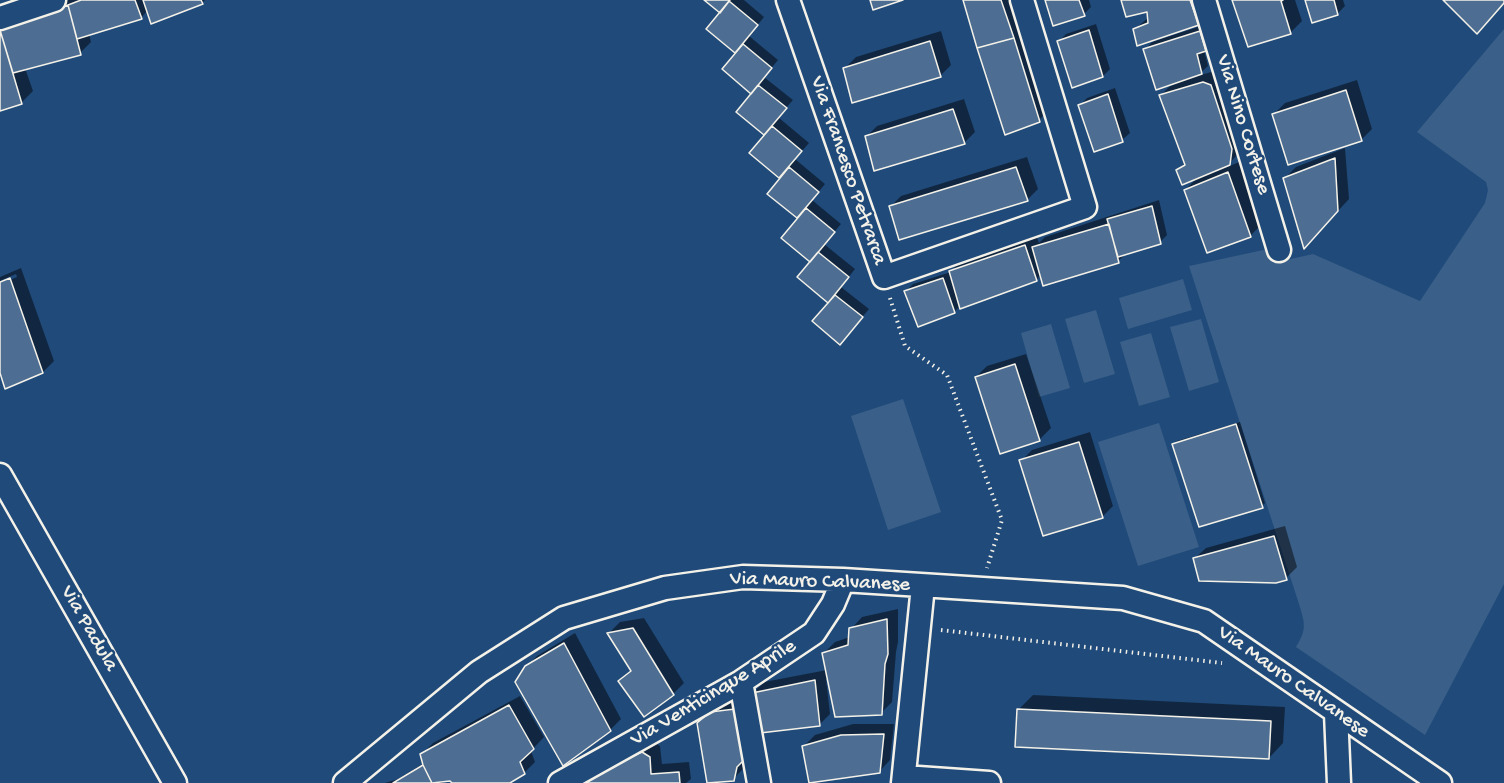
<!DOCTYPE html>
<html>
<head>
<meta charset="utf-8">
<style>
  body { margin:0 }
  canvas { display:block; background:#1f4a7a }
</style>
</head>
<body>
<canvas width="1504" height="783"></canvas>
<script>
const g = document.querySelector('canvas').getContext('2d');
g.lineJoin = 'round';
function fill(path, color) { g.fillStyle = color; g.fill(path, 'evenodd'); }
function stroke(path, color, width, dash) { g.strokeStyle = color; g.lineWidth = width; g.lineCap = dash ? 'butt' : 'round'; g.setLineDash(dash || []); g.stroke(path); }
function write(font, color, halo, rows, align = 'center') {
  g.font = font + ' "Gochi Hand",sans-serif'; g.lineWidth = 5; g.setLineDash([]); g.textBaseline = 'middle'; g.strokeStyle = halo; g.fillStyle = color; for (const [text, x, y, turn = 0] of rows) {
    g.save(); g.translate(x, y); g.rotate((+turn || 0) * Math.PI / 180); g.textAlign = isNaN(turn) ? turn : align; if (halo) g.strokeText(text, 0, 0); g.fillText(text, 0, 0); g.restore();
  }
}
fill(new Path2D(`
  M1504 29V584L1425 735 1296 647C1307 629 1305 624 1299 604L1189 266 1268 249 1273 263 1313 254 1420 301 1485 203 1488 190 1486 182 1417 132Z
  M1183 279 1192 310 1128 329 1119 298Z
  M1096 310 1115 374 1084 383 1065 319Z
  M1201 319 1219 382 1189 391 1170 327Z
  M1051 324 1070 388 1039 397 1021 333Z
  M1151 333 1170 397 1139 406 1120 342Z
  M903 399 941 512 888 530 851 416Z
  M1159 423 1199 547 1138 566 1098 442Z`), '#3a5f88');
fill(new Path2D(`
  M66 0H205L202 3 148 10 141 18 89 34 91 42 80 53 25 68 33 91 22 102 0 110V22L11 20Z
  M706 0H744L764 17 749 36 778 60 764 77 793 100 778 117 809 143 795 159 825 184 812 200 841 224 824 244 855 269 841 287 869 309 847 335 830 303 799 277 812 262 799 218 769 194 781 178 751 153 766 135 738 112 753 93 737 53 708 29 722 13Z
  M965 0H1015L1050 109 1039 120Z
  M1047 0H1089L1091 7 1084 14Z
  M1122 0H1205L1209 12 1198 23 1135 29 1149 17 1148 10Z
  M1233 0H1295L1302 21 1291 32 1248 45Z
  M1307 0H1343L1345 6 1338 13 1313 21Z
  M1096 24 1110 69 1103 76 1059 41 1066 34Z
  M1207 24 1213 43 1204 50 1208 66 1197 76 1215 71 1240 152 1225 168 1239 162 1261 225 1250 236 1185 190 1199 176 1178 170 1186 162 1161 95 1174 82 1145 50 1152 42Z
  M941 31 951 65 940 76 845 68 856 57Z
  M1357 80 1372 129 1361 140 1274 114 1285 103Z
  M1115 88 1130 133 1122 140 1080 105 1087 98Z
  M964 99 975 132 964 143 866 137 877 126Z
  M1345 148 1349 199 1315 236 1285 178 1296 167Z
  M1027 157 1038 189 1027 200 890 207 901 196Z
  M1159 200 1167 235 1160 242 1127 253 1118 261 1042 274 1036 280 960 306 954 312 906 291 913 284 951 272 961 260 1036 235 1039 243 1045 237Z
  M21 268 54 361 43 372 6 387 0 368V284L17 277 16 274 0 281V277Z
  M1026 354 1051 428 1040 439 1001 452 976 377 987 366Z
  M1240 422 1265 503 1262 506 1174 444 1177 441Z
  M1090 432 1113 506 1102 517 1021 461 1032 450Z
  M1285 526 1297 567 1286 578 1194 559 1206 548Z
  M898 609V642L896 652 892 702 881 713 829 679H826L830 714 819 725 753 693 764 682 827 670 824 653 835 642 850 637 851 629 862 617Z
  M644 618 684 683 673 694 620 681 632 669 609 633 620 622Z
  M575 633 621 719 610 730 526 667 537 656Z
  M1033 695 1285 707 1283 743 1269 758 1018 710Z
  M520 696 544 737 531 751 535 762 524 773 507 783H454L451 779 442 781 443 783H385L398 779 424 763 422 754 433 743Z
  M745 699 748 755 744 768 733 779 709 783 698 724 723 702Z
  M853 724H894L890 760 879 772 810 783 804 746 815 735Z
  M654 742 660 746 662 764 689 762 691 779 686 783H580Z`), '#0007');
const building = new Path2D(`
  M81 0H135L142 19 77 39 68 5Z
  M143 0H201L203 4 151 24Z
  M704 0H730L720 13Z
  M870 0H903L873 10Z
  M963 0H1001L1014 38 977 48Z
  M1045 0H1079L1085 16 1053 26Z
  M1121 0H1190L1199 25 1137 46 1133 29 1148 23 1147 12 1126 17Z
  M1232 0H1283L1281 1 1291 34 1248 47Z
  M1305 0H1334L1338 15 1312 23Z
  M1443 0H1504V3L1477 34Z
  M729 1 758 25 735 53 706 29Z
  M68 5 81 55 13 73 0 30Z
  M0 30 22 104 0 111Z
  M1089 30 1103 77 1072 88 1057 41Z
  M1200 31 1206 51 1197 54 1202 74 1156 90 1143 49Z
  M1014 38 1040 122 1005 135 977 48Z
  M930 41 941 77 852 103 843 68Z
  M743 44 772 68 751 94 722 69Z
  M1203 82 1211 85 1232 149 1230 165 1182 185 1176 170 1185 165 1159 95Z
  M758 85 787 108 764 135 736 112Z
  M1346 90 1362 141 1288 165 1272 114Z
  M1108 94 1123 142 1094 152 1078 105Z
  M953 109 965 144 874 171 865 136Z
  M772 126 802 151 779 178 749 153Z
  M1335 158 1338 211 1304 249 1283 178Z
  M789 167 819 192 797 218 767 194Z
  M1016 167 1028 201 899 240 889 206Z
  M1228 172 1251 237 1207 253 1184 190Z
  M1152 206 1161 244 1118 257 1107 219Z
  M806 208 835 232 810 262 781 238Z
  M1109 224 1119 263 1043 286 1032 247Z
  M1025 245 1037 281 960 309 949 271Z
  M818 252 849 277 828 303 797 277Z
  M10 278 43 373 5 389 0 373V282Z
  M943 278 955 313 918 327 904 291Z
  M835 295 863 317 840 345 812 321Z
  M1015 364 1040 441 1000 454 975 377Z
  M1236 424 1263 508 1199 527 1172 444Z
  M1079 442 1103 518 1043 536 1019 460Z
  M1274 536 1287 580 1276 583 1199 581 1193 558Z
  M887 619 888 654 885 664 882 715 835 717 822 653 848 645 849 628Z
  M633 628 674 695 644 717 618 681 631 671 607 633Z
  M564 643 611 731 563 766 515 682 525 666Z
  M815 680 820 726 760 733 752 693Z
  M509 705 534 749 520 762 525 774 510 783H452L450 781 432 783 423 765 420 754Z
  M735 709 745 759 737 767 734 781 707 783 697 723 710 712Z
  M1017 709 1271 721 1269 759 1015 747Z
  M884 734 880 773 809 783 802 746 841 735Z
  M642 752 650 757 651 774 679 772 680 783H580L621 761Z
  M423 765 432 783H393Z`);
fill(building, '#4d6e92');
stroke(building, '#f4f1e8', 1.5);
const minor = new Path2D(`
  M788 0 884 277 1085 207 1022 0
  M1204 0 1279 250
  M0 18 54 0
  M0 475 175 783
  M741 682 759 783
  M1336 713 1339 783
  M904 777 989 783
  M345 783 479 672 564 618 665 588 743 577 843 580 1123 598 1204 621 1440 783
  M560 783 741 682 814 633 833 604 843 580
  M903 783 923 586`);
stroke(minor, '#f4f1e8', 27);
stroke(new Path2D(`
  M890 298 905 346 947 375 1002 520 987 568
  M941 630 1222 663`), '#f4f1e8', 4, [1.5, 4.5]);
stroke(minor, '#1f4a7a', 22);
write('21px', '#f4f1e8', '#1f4a7a', [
  ["Via Nino Cortese",1242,125,73],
  ["Via Francesco Petrarca",847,171,71],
  ["Via Mauro Calvanese",820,583,2],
  ["Via Padula",88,629,60],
  ["Via Mauro Calvanese",1293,683,35],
  ["Via Venticinque Aprile",714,694,-31]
]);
</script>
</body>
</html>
